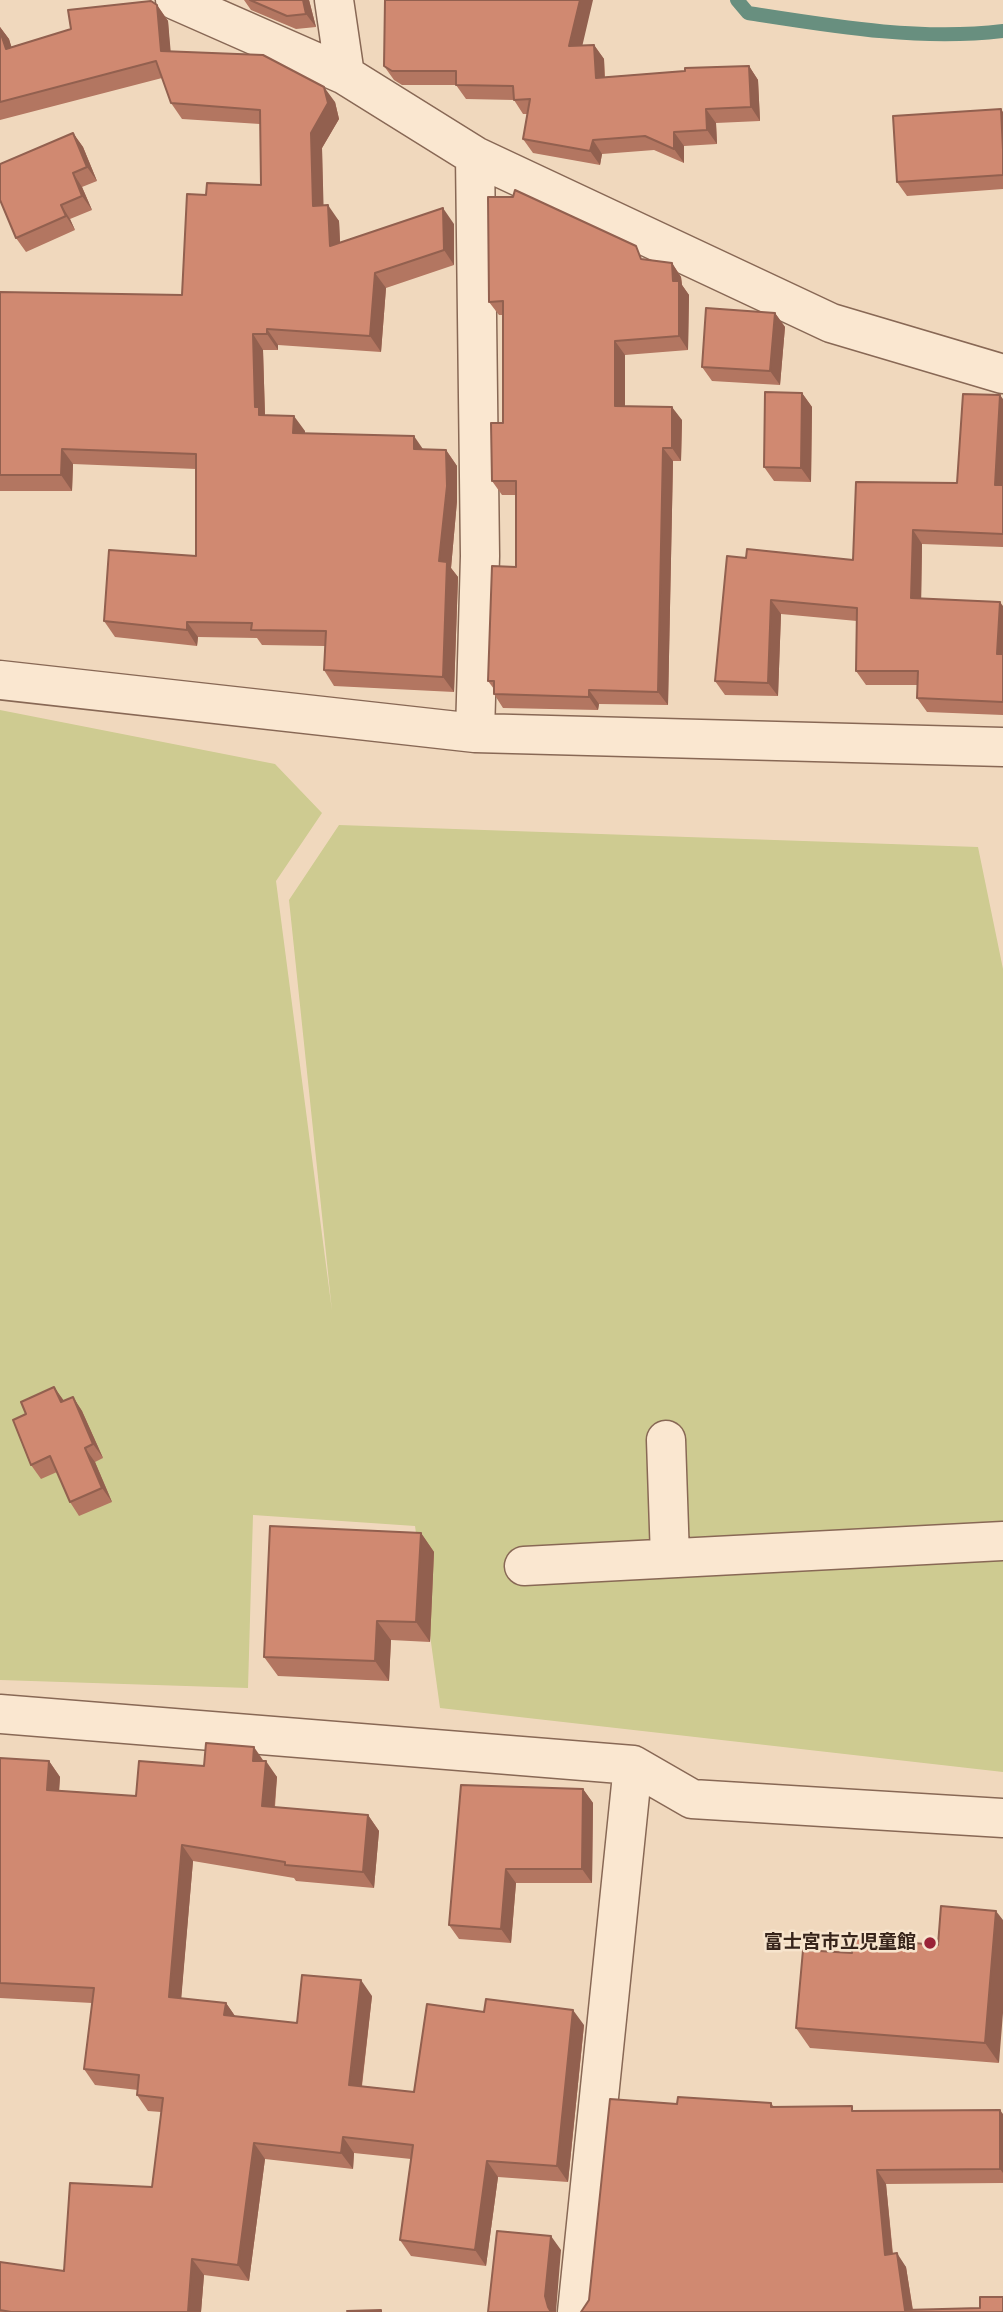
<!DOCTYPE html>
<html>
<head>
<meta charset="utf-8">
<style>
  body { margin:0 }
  canvas { display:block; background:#f0d8bd }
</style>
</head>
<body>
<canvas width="1003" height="2312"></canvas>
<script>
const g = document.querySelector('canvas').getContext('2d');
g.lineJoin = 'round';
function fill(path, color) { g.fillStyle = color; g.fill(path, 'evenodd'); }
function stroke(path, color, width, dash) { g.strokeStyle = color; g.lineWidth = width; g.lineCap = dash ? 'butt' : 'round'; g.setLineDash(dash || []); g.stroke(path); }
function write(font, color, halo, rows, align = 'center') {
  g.font = font + ' "IBM Plex Serif","Noto Sans JP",serif'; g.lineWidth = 5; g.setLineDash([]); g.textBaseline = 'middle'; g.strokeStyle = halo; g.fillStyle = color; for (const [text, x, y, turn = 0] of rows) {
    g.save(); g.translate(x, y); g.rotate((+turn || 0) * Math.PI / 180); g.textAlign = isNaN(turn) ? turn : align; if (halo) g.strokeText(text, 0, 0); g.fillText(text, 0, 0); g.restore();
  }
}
fill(new Path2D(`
  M0 710 275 764 322 813 276 881 332 1311 289 900 339 825 978 847 1003 969V1772L440 1708 415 1526 253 1515 248 1688 0 1680Z`), '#cecb91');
stroke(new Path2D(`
  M737 0 748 13C832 26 918 41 1003 31`), '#688f7f', 14);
const minor = new Path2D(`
  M175 0 345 75 475 156 831 323 1003 374
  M334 0 345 75
  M0 680 475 733 1003 747
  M475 733 480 556 475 156
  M666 1440 670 1558
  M524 1566 1003 1541
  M0 1714 633 1765 692 1799 1003 1818
  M577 2312 633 1765`);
stroke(minor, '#886855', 41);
stroke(minor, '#fae7d0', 38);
fill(new Path2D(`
  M244 0H309L316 27 296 29 251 10Z
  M157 5 168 21 170 51 335 102 339 119 322 148 323 205 339 221 340 243 454 224V265L386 288 381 352 278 345V350H263L265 415 305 431V433L424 450H446L457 466V501L451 568 458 577 454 692 334 686 324 670 325 646 262 645 257 638 198 637 197 646 115 637 104 621 196 556V469L73 464 72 491H0V292L182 295 206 195 261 185 260 124 182 119 171 103 162 78 0 120V27L9 39 11 47Z
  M594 45 604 59 605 77 749 66 758 80 760 121 716 123 717 144 684 146V163L654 150 602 154 600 165 533 153 523 139 528 114H523L514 100 466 99 456 85H402L394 80 384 66Z
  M1003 112V189L907 196 897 182Z
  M73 133 83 147 97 181 82 187 92 210 70 219 75 230 26 252 16 238Z
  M645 259 672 263 681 277 682 285 689 295 688 350 625 355V406L682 420 681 461H673L668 705 599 704 598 710 503 708 494 694V689L488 681 516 567V495H502L492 481 503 423V315H499L489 302Z
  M775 313 785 327 780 385 712 381 702 367Z
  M802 393 812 407 811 482 774 481 764 467Z
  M1003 399V547L922 544 921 598 1003 606V715L927 712 917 698 918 685H866L856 671 857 621 781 614 778 696 725 695 715 681 746 558 853 560 957 483Z
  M54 1387 64 1401 73 1397 82 1411 103 1458 95 1462 112 1502 79 1516 70 1502 57 1472 41 1479 31 1465 26 1414Z
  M421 1533 434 1552 430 1642 391 1640 389 1681 278 1676 264 1657Z
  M0 1758 49 1761 60 1777 59 1791 136 1796 204 1766 264 1761 277 1777 275 1807 368 1815 379 1831 374 1888 296 1881 294 1878 193 1861 181 1998 226 2003 235 2016 297 2023 372 1996 362 2086 414 2092 584 2025 568 2182 498 2177 486 2266 411 2256 400 2240 411 2159 354 2153 353 2169 265 2159 249 2281 204 2275 201 2312H0V2262L64 2271 152 2187 161 2112 148 2111 137 2095 138 2090 95 2085 84 2069 92 2003 0 1998Z
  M583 1789 593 1803 592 1883H516L511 1943 459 1939 449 1925Z
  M938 1945 999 2063 810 2048 796 2028 852 1953Z
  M771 2103 774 2107 855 2111 1003 2114V2183L886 2184 893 2254 906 2267 913 2310 980 2308 1003 2312H581L589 2300 677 2104Z`), '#b37661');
fill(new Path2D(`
  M303 0H309L316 27 306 14Z
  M580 0H593L579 60 569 46Z
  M157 5 168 21 172 66 161 51Z
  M0 27 9 39 17 64 6 49 0 31Z
  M594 45 604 59 605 92 596 78Z
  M749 66 758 80 760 121 751 107Z
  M324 87 335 102 339 119 322 148 324 222 313 206 311 133Z
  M706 109 716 123 717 144 707 130Z
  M1001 109 1003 112V150Z
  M674 132 684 146V163L674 149Z
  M73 133 83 147 97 181 87 167Z
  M593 140 602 154 600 165 590 151Z
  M73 173 82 187 92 210 82 196Z
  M61 205 70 219 75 230 66 216Z
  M328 205 339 221 341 262 330 246Z
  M443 208 454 224V265L444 250Z
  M672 263 681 277 682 285 689 295 688 350 679 336Z
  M375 273 386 288 381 352 370 336Z
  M775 313 785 327 780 385 770 371Z
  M267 329 278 345V350L267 334Z
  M253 334 263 350 265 416 259 415 255 407Z
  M615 341 625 355V419L615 406Z
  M802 393 812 407 811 482 801 468Z
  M1000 395 1003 399V497L995 485Z
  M672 407 682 420 681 461 672 448Z
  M294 416 305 431 304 448 293 433Z
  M414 436 425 452 414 449Z
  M663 448 673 461 668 705 658 692Z
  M62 449 73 464 72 491 61 475Z
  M446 450 457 466V501L451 568 458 577 454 692 443 677 439 561Z
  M913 530 922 544 921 611 911 598Z
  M771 600 781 614 778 696 768 683Z
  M1000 602 1003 606V662L997 654Z
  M187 622 198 637 197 646 187 630Z
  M589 690 599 704 598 710 589 697Z
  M54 1387 64 1401 61 1402Z
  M73 1397 82 1411 103 1458 93 1444Z
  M85 1448 95 1462 112 1502 102 1488Z
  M421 1533 434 1552 430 1642 416 1622Z
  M377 1621 391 1640 389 1681 375 1661Z
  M254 1747 265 1763 253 1761Z
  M49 1761 60 1777 58 1806 47 1790Z
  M266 1761 277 1777 273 1822 262 1806Z
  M583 1789 593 1803 592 1883 582 1869Z
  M368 1815 379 1831 374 1888 363 1872Z
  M182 1845 193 1861 180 2013 169 1997Z
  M506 1869 516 1883 511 1943 501 1929Z
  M996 1911 1003 1920V2013L999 2063 985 2043Z
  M361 1980 372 1996 360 2100 349 2085Z
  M226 2003 237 2019 224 2015Z
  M573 2010 584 2025 568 2182 557 2166Z
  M1000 2110 1003 2114V2173L1000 2169Z
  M343 2137 354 2153 353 2169 341 2153Z
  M254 2143 265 2159 249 2281 238 2265Z
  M487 2161 498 2177 486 2266 475 2250Z
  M877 2170 886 2184 894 2269 885 2255Z
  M551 2236 561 2250 556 2312H551L548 2307 545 2296Z
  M897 2253 906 2267 913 2312 905 2310Z
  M192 2259 204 2275 201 2312H188Z`), '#92604f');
const building = new Path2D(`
  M250 0H303L306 14 287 16Z
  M385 0H580L569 46 594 45 596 78 685 71V68L749 66 751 107 706 109 707 130 674 132V149L645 136 593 140 590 151 523 139 530 99 514 100 513 86 456 85V71H392L384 66Z
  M151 1 157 5 161 51 263 55 324 87 328 103 311 133 313 206 328 205 330 246 443 208 444 250 375 273 370 336 267 329V334H253L255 407H259V415L294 416 293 433 414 436V449L446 450 447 486 439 561 447 562 443 677 324 670 326 631 251 630 252 623 187 622V630L104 621 109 550 196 556V454L62 449 61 475H0V292L182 295 187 194 206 195 207 183 261 185 260 110 171 103 156 61 0 102V31L6 49 71 29 68 10Z
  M1001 109 1003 150V175L897 182 893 116Z
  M73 133 87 167 73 173 82 196 61 205 66 216 16 238 0 200V164Z
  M515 190 636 246 641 259 672 263 673 281H679V336L615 341V406L672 407V448H663L658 692 589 690V697L494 694V681H488L492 566 516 567V481H492L491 423H503V301L489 302 488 197H513Z
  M706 308 775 313 770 371 702 367Z
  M765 392 802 393 801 468 764 467Z
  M963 394 1000 395 995 485H1003V534L913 530 911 598 1000 602 997 654H1003V702L917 698 918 671H856L857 608 771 600 768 683 715 681 727 556 746 558 747 549 853 560 856 482 957 483Z
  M54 1387 61 1402 73 1397 93 1444 85 1448 102 1488 70 1502 50 1456 31 1465 13 1420 26 1414 21 1402Z
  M270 1526 421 1533 416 1622 377 1621 375 1661 264 1657Z
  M206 1743 254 1747 253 1761H266L262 1806 368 1815 363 1872 285 1865V1862L182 1845 169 1997 226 2003 224 2015 297 2023 302 1975 361 1980 349 2085 414 2092 427 2004 484 2012 486 1999 573 2010 557 2166 487 2161 475 2250 400 2240 413 2145 343 2137 341 2153 254 2143 238 2265 192 2259 188 2312H11L0 2310V2262L64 2271 70 2183 152 2187 163 2098 137 2095 139 2075 84 2069 94 1988 0 1983V1758L49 1761 47 1790 136 1796 139 1761 204 1766Z
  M461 1785 583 1789 582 1869H506L501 1929 449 1925Z
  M941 1906 996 1911 985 2043 796 2028 803 1950 852 1953 853 1938 938 1945Z
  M678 2097 771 2103V2107L852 2106V2111L1000 2110V2169L877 2170 885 2255 897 2253 905 2310 980 2308V2297H1003V2312H581L589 2300 610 2099 677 2104Z
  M497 2231 551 2236 545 2296 548 2307 551 2312H488Z
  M381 2310V2312L347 2311Z`);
fill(building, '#d08971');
stroke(building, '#92604f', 2);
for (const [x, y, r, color] of [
  [930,1943,7,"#9a2337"]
]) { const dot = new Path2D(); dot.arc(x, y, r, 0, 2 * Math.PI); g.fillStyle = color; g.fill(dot); stroke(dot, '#f7e4cd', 2.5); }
write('bold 19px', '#37241b', '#f7e4cd', [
  ["富士宮市立児童館",916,1943]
], 'right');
</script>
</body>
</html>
